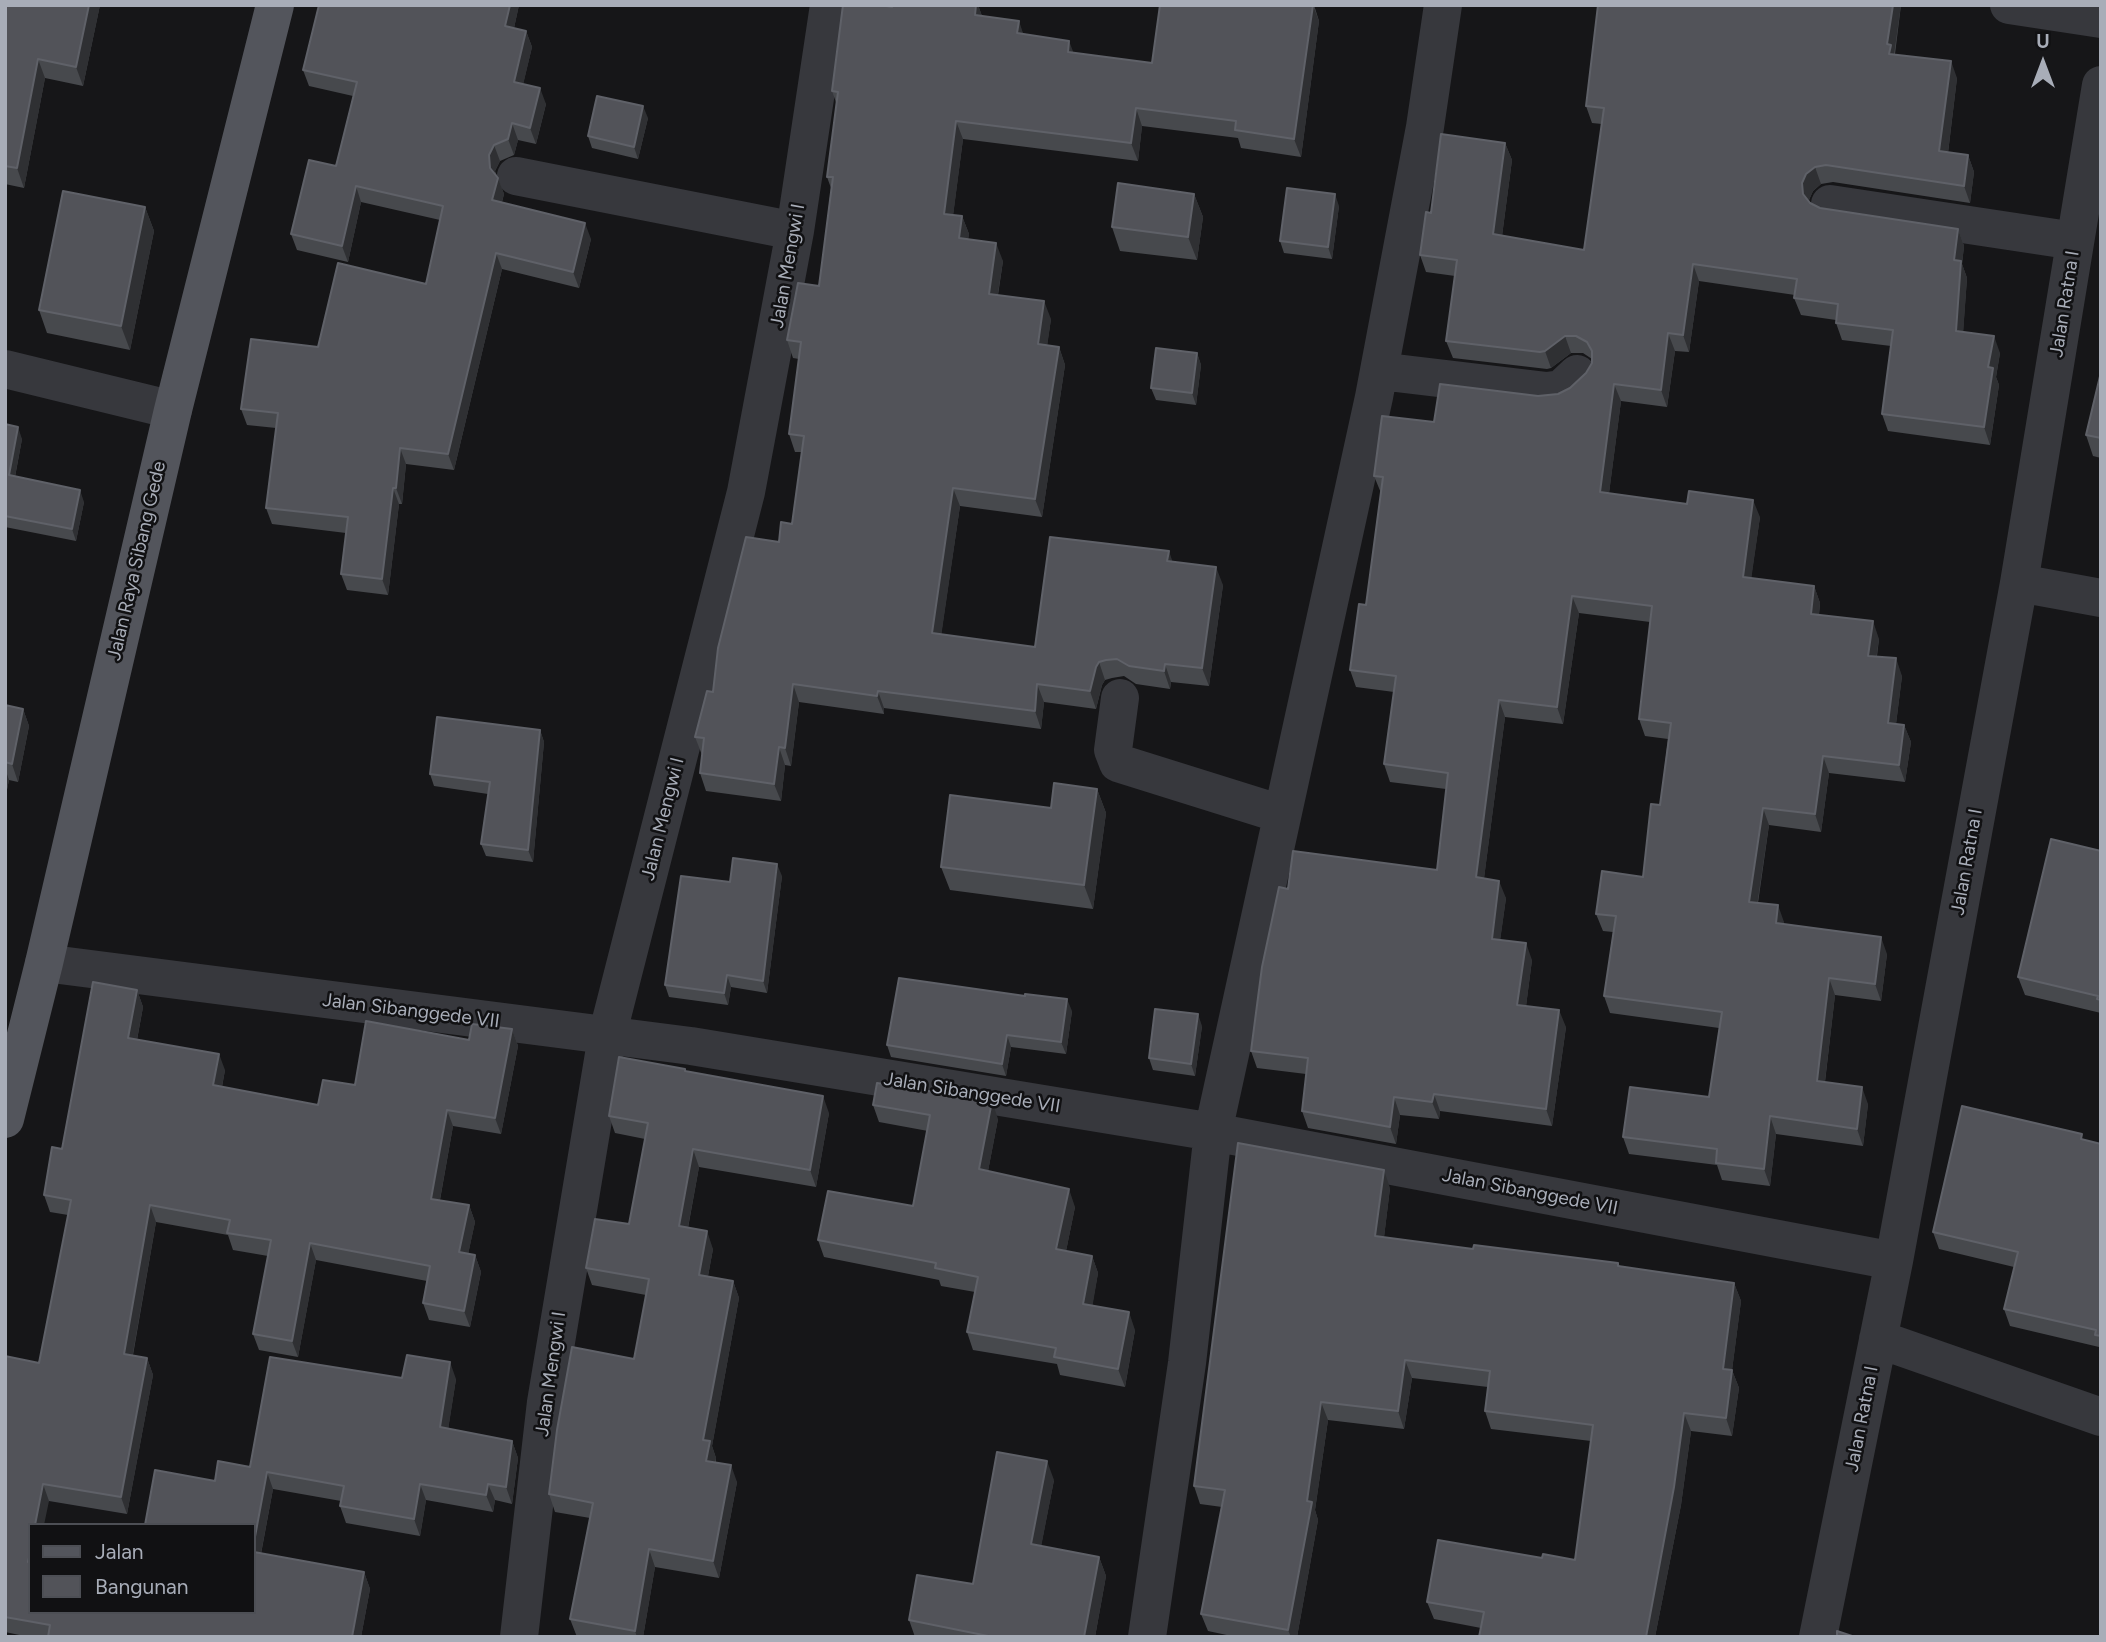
<!DOCTYPE html>
<html>
<head>
<meta charset="utf-8">
<style>
  body { margin:0 }
  #map { position:relative; width:2106px; height:1642px; overflow:hidden; background:#161618; font-family:Figtree,sans-serif }
  canvas { display:block }
  .frame { position:absolute; inset:0; border:7px solid #a8adb8; pointer-events:none }
  .legend { position:absolute; left:28px; top:1523px; width:228px; height:91px; box-sizing:border-box; background:#111113; border:2px solid #4d4f55; margin:0; padding:9px 12px; list-style:none; font-size:21px; color:#a8adb8 }
  .legend li { display:flex; align-items:center; gap:14px; height:35px }
  .legend b { width:35px; border:2px solid #4d4f55 }
  .north { position:absolute; left:2008px; top:28px; width:70px; height:70px; -webkit-text-stroke:5px #111113; paint-order:stroke; rotate:0deg; font-size:19px; font-weight:700; line-height:28px; text-align:center; color:#a8adb8 }
  .north::after { content:''; display:block; margin:auto; width:24px; height:32px; background:#a8adb8; clip-path:polygon(50% 0,100% 100%,50% 72%,0 100%) }
</style>
</head>
<body>
<div id="map">
<canvas width="2106" height="1642"></canvas>
<div class="frame"></div>
<ul class="legend">
<li><b style="height:9px;background:#53555c"></b>Jalan</li>
<li><b style="height:19px;background:#525359"></b>Bangunan</li>
</ul>
<div class="north">U</div>
</div>
<script>
const g = document.querySelector('canvas').getContext('2d');
g.lineJoin = 'round';
function stroke(path, color, width, dash) { g.strokeStyle = color; g.lineWidth = width; g.lineCap = dash ? 'butt' : 'round'; g.setLineDash(dash || []); g.stroke(path); }
function fill(path, color) { g.fillStyle = color; g.fill(path, 'evenodd'); }
function write(font, color, halo, rows, align = 'center') {
  g.font = font + ' Figtree,sans-serif'; g.lineWidth = 5; g.setLineDash([]); g.textBaseline = 'middle'; g.strokeStyle = halo; g.fillStyle = color; for (const [text, x, y, turn = 0] of rows) {
    g.save(); g.translate(x, y); g.rotate((+turn || 0) * Math.PI / 180); g.textAlign = isNaN(turn) ? turn : align; if (halo) g.strokeText(text, 0, 0); g.fillText(text, 0, 0); g.restore();
  }
}
stroke(new Path2D(`
  M2009 5 2101 19
  M516 176 795 231
  M1830 204 2075 241
  M5 369 173 410
  M1379 371 1547 391 1561 389 1577 374
  M2019 583 2101 598
  M1120 698 1113 750 1118 763 1281 814
  M44 963 691 1046 1213 1132 1894 1261
  M1878 1339 2101 1417
  M519 1637 546 1402 607 1036 746 492 795 231 829 5
  M1147 1637 1187 1363 1213 1132 1374 397 1425 127 1443 5
  M1818 1637 1894 1261 2019 583 2101 85`), '#37383d', 38);
stroke(new Path2D(`
  M5 1119 44 963 173 410 275 5`), '#53555c', 38);
fill(new Path2D(`
  M5 5H100L83 86 45 78 24 188 5 184Z
  M319 5H519L514 28 526 31 532 47 523 84 546 104 536 144 518 140 514 155 500 161 495 171 504 194 502 202 591 239 579 288 502 269 454 470 406 464 402 504H399L388 595 347 590 341 574 346 533 272 524 266 508 276 428 247 425 241 409 318 347 426 284 440 220 361 202 348 262 297 250 291 234 336 166 353 96 309 86 303 70Z
  M892 5H978L982 16 1024 34 1074 53 1152 63 1160 5H1314L1319 21 1301 157 1241 148 1238 138 1142 126 1138 161 963 139 953 215 962 216 969 234 968 239 1003 261 998 295 1051 319 1047 345 1059 347 1065 365 1042 517 960 506 941 635 1035 647 1173 562 1223 585 1209 686 1171 682 1170 689 1136 684 1124 676 1112 678 1105 680 1102 685 1096 709 1044 702 1041 729 884 708V714L799 702 791 766 785 765 781 801 706 791 700 773 702 755 695 737 713 692 779 542 792 524 802 452H795L789 434 799 359 793 358 787 340 819 286 831 188 827 177 837 105 832 91Z
  M1598 5H1901L1895 54 1957 78 1948 153 1968 155 1974 172 1970 203 1833 182 1821 184 1813 191 1809 200 1810 203 1820 208 1958 229 1964 246 1962 264 1967 278 1963 332 2000 353 1996 377 1999 385 1990 445 1888 431 1882 414 1891 346 1842 340 1836 323V320L1801 315 1794 298 1795 295 1699 281 1689 352 1675 351 1667 407 1621 401 1609 493 1760 517 1751 578 1814 586 1820 603 1819 615 1879 639 1877 656 1902 676 1896 724 1904 725 1911 742 1905 782 1829 773 1821 832 1769 825 1758 903 1784 922V924L1887 954 1881 1001 1835 995 1825 1082 1868 1104 1863 1146 1776 1134 1770 1186 1722 1180 1717 1165 1629 1154 1623 1137 1709 1097 1719 1028 1610 1013 1604 996 1613 932 1603 931 1596 914 1643 877 1660 805 1668 739 1645 736 1639 719 1650 622 1579 613 1563 724 1505 717 1484 878 1506 898 1500 940 1532 960 1526 1006 1566 1027 1552 1126 1440 1111 1439 1119 1400 1115 1396 1144 1308 1128 1302 1111 1306 1074 1257 1068 1251 1051 1288 889 1437 870 1446 789 1390 782 1384 764 1394 692 1356 687 1350 670 1366 605 1381 493 1374 476 1434 422 1538 396 1558 394 1570 388 1586 373 1592 363V359L1583 353H1571L1551 368 1547 369 1453 358 1446 341 1455 276 1426 272 1420 255 1431 213 1505 143 1512 160 1502 236 1584 250 1602 124 1592 123 1586 106Z
  M648 118 638 159 592 148 588 136Z
  M1194 194 1203 217 1197 260 1120 251 1112 227Z
  M1339 206 1332 259 1284 253 1280 241Z
  M145 207 154 231 130 350 47 333 39 310Z
  M1197 353 1201 365 1196 405 1156 400 1151 388Z
  M2101 372V458L2093 456 2086 435Z
  M5 424 22 439 15 477 84 502 76 541 5 527Z
  M5 705 23 709 29 726 18 782 9 780 5 799Z
  M540 730 544 742 533 862 486 856 481 844 488 794 434 786 430 774Z
  M1097 789 1106 813 1093 909 950 890 941 867 1051 808Z
  M2101 851V1013L2025 995 2018 977Z
  M782 876 767 993 731 987 728 1005 669 997 665 985 730 882Z
  M137 990 143 1007 137 1040 225 1070 222 1087 318 1105 355 1085 469 1040 512 1029 518 1046 501 1134 453 1126 440 1200 469 1205 475 1222 468 1254 475 1255 481 1272 470 1327 429 1320 423 1303 427 1281 316 1260 298 1357 259 1350 253 1334 268 1256 233 1250 228 1235 156 1222 133 1355 147 1358 153 1375 127 1514 49 1501 30 1525V1612H254L215 1481 250 1467 402 1378 456 1379 448 1429 512 1441 518 1458 512 1504 495 1500 493 1512 426 1500 420 1536 346 1523 340 1506 341 1501 273 1489 261 1554 364 1572 370 1589 361 1637H29L5 1632V1356L39 1363 68 1215 50 1212 44 1195 62 1149Z
  M1072 1011 1066 1054 1011 1047 1006 1076 891 1057 887 1045Z
  M1202 1026 1195 1076 1153 1070 1149 1058Z
  M686 1071 829 1113 816 1187 699 1167 688 1228 713 1249 708 1276 733 1281 739 1298 712 1446 716 1458V1462L737 1482 719 1578 655 1567 643 1637H577L570 1619 590 1518 555 1512 549 1494 634 1359 646 1295 592 1285 586 1268 629 1224 645 1139 615 1133 609 1116Z
  M873 1105 998 1119 988 1171 1075 1207 1066 1251 1092 1256 1098 1273 1092 1306 1135 1330 1125 1387 1060 1375 1057 1364 973 1350 967 1332 975 1292 941 1286 939 1280 824 1257 818 1240 913 1206 928 1131 879 1122Z
  M2084 1140 2101 1144V1352L2099 1347 2010 1326 2004 1309 2014 1267 1939 1249 1933 1232Z
  M1390 1188 1384 1237 1473 1249 1618 1263 1620 1266 1734 1283 1741 1301 1732 1370 1739 1388 1732 1436 1691 1431 1681 1505 1655 1637H1479L1481 1628 1434 1619 1427 1602 1542 1558 1575 1560 1591 1441 1491 1429 1485 1411 1488 1387 1412 1378 1404 1429 1328 1420 1315 1510 1318 1520 1297 1637H1236L1208 1631 1201 1614 1222 1507 1200 1504 1194 1486Z
  M1054 1480 1041 1546 1099 1557 1106 1576 1095 1637H915L909 1620 973 1584Z`), '#47494d');
fill(new Path2D(`
  M89 5H100L83 86 76 67Z
  M510 5H519L511 42 505 26Z
  M976 5H978L983 19 975 15Z
  M1313 5 1319 21 1301 157 1294 139Z
  M1893 5H1901L1894 55 1889 54 1887 44Z
  M1019 21 1025 39 1017 33Z
  M526 31 532 47 520 98 514 82Z
  M1069 41 1076 59 1068 52Z
  M38 59 45 78 24 188 17 168Z
  M1951 61 1957 78 1946 169 1939 151Z
  M540 88 546 104 536 144 530 128Z
  M643 106 648 118 638 159 634 147Z
  M1136 108 1142 126 1138 161 1131 143Z
  M956 121 963 139 951 232 944 214Z
  M512 123 518 140 514 155 508 139Z
  M1505 143 1512 160 1500 251 1493 234Z
  M494 145 500 161 495 171 496 184 490 168 489 155Z
  M1968 155 1974 172 1970 203 1964 186Z
  M1815 167 1821 184 1813 191 1809 200V211L1803 194 1802 183 1806 174Z
  M498 178 504 194 498 216 492 200Z
  M356 186 361 202 348 262 342 246Z
  M1194 194 1203 217 1197 260 1188 237Z
  M1335 194 1339 206 1332 259 1328 247Z
  M145 207 154 231 130 350 121 326Z
  M962 216 969 234 966 255 959 238Z
  M585 223 591 239 579 288 573 272Z
  M1958 229 1964 246 1962 264 1967 278 1962 349 1956 331 1954 260Z
  M996 243 1003 261 995 312 989 294Z
  M496 253 502 269 454 470 448 454Z
  M1693 264 1699 281 1689 352 1683 335Z
  M1044 301 1051 319 1045 362 1038 344Z
  M1668 333 1675 351 1667 407 1661 390Z
  M1565 336 1571 353 1551 368 1545 351Z
  M1994 336 2000 353 1996 377 1999 385 1990 445 1984 427 1988 367Z
  M1059 347 1065 365 1042 517 1035 499Z
  M1197 353 1201 365 1196 405 1192 393Z
  M1614 384 1621 401 1607 509 1600 492Z
  M18 427 22 439 13 487 9 475Z
  M400 448 406 464 402 504 396 488Z
  M393 488 399 504 388 595 382 579Z
  M953 488 960 506 939 651 932 633Z
  M80 490 84 502 76 541 72 529Z
  M1753 500 1760 517 1749 595 1743 577Z
  M1169 551 1175 569 1167 561Z
  M1216 567 1223 585 1209 686 1202 668Z
  M1814 586 1820 603 1817 631 1811 614Z
  M1572 596 1579 613 1563 724 1557 707Z
  M1873 621 1879 639 1874 673 1868 656Z
  M1896 658 1902 676 1894 740 1888 723Z
  M1099 662 1105 680 1102 685 1096 709 1090 691 1096 667Z
  M1165 664 1171 682 1170 689 1164 671Z
  M793 684 799 702 791 766 785 748Z
  M1037 684 1044 702 1041 729 1035 711Z
  M878 691 884 708V714L877 696Z
  M1499 700 1505 717 1482 894 1476 877Z
  M23 709 29 726 18 782 12 764Z
  M1904 725 1911 742 1905 782 1899 765Z
  M540 730 544 742 533 862 528 850Z
  M779 747 785 765 781 801 774 784Z
  M1823 756 1829 773 1821 832 1815 814Z
  M5 768 9 780 5 799Z
  M1097 789 1106 813 1093 909 1084 885Z
  M1763 808 1769 825 1755 919 1749 902Z
  M777 864 782 876 767 993 763 981Z
  M1499 881 1506 898 1498 956 1492 939Z
  M1778 905 1784 922 1782 940 1776 923Z
  M1881 937 1887 954 1881 1001 1875 984Z
  M1526 943 1532 960 1524 1022 1517 1005Z
  M727 975 731 987 728 1005 724 993Z
  M1829 978 1835 995 1823 1098 1817 1081Z
  M137 990 143 1007 134 1055 128 1038Z
  M1067 999 1072 1011 1066 1054 1061 1042Z
  M1559 1010 1566 1027 1552 1126 1546 1109Z
  M1198 1014 1202 1026 1195 1076 1191 1064Z
  M512 1029 518 1046 501 1134 495 1118Z
  M1007 1035 1011 1047 1006 1076 1002 1064Z
  M219 1054 225 1070 219 1102 213 1085Z
  M1862 1087 1868 1104 1863 1146 1857 1129Z
  M1434 1094 1440 1111 1439 1119 1432 1102Z
  M823 1096 829 1113 816 1187 810 1170Z
  M1394 1097 1400 1115 1396 1144 1390 1127Z
  M992 1101 998 1119 985 1187 979 1169Z
  M447 1110 453 1126 437 1216 431 1199Z
  M1770 1116 1776 1134 1770 1186 1764 1169Z
  M693 1149 699 1167 685 1243 679 1226Z
  M1384 1170 1390 1188 1382 1254 1375 1236Z
  M1069 1189 1075 1207 1063 1266 1056 1249Z
  M150 1205 156 1222 130 1370 124 1354Z
  M469 1205 475 1222 465 1269 459 1252Z
  M707 1231 713 1249 705 1292 699 1275Z
  M310 1243 316 1260 298 1357 292 1341Z
  M475 1255 481 1272 470 1327 464 1311Z
  M1092 1256 1098 1273 1090 1321 1083 1304Z
  M733 1281 739 1298 712 1446 716 1458 713 1478 706 1461 703 1440Z
  M1734 1283 1741 1301 1730 1386 1723 1369Z
  M1129 1312 1135 1330 1125 1387 1118 1369Z
  M147 1358 153 1375 127 1514 121 1497Z
  M1405 1360 1412 1378 1404 1429 1398 1411Z
  M450 1362 456 1379 446 1444 440 1427Z
  M1732 1370 1739 1388 1732 1436 1726 1418Z
  M1321 1402 1328 1420 1315 1510 1318 1520 1297 1637H1291L1288 1630Z
  M1684 1413 1691 1431 1681 1505 1655 1637H1646Z
  M512 1441 518 1458 512 1504 506 1487Z
  M1047 1461 1054 1480 1038 1563 1031 1544Z
  M731 1465 737 1482 719 1578 713 1561Z
  M267 1472 273 1489 258 1569 254 1557V1542Z
  M43 1484 49 1501 44 1525H35Z
  M420 1484 426 1500 420 1536 414 1519Z
  M488 1484 495 1500 493 1512 486 1495Z
  M649 1549 655 1567 643 1637H637L635 1631Z
  M1099 1557 1106 1576 1095 1637H1084Z
  M364 1572 370 1589 361 1637H352Z`), '#2f3033');
const building = new Path2D(`
  M5 5H89L76 67 38 59 17 168 5 166Z
  M319 5H510L505 26 526 31 514 82 540 88 530 128 512 123 508 139 494 145 489 155 490 168 498 178 492 200 585 223 573 272 496 253 448 454 400 448 396 488H393L382 579 341 574 348 517 266 508 278 413 241 409 251 339 318 347 338 263 426 284 443 206 356 186 342 246 291 234 309 160 336 166 357 82 303 70Z
  M843 5H880L892 7V5H976L975 15 1019 21 1017 33 1069 41 1068 52 1152 63 1160 5H1313L1294 139 1235 130 1236 121 1136 108 1131 143 956 121 944 214 962 216 959 238 996 243 989 294 1044 301 1038 344 1059 347 1035 499 953 488 932 633 1035 647 1050 537 1169 551 1167 561 1216 567 1202 668 1165 664 1164 671 1129 666 1117 659 1106 660 1099 662 1096 667 1090 691 1037 684 1035 711 878 691 877 696 793 684 785 748 779 747 774 784 700 773 704 738 695 737 707 691 713 692 718 648 746 537 779 542 781 522 792 524 804 436 789 434 801 342 787 340 798 283 819 286 833 177H827L838 92 832 91Z
  M1598 5H1893L1887 44 1891 45 1889 54 1951 61 1939 151 1968 155 1964 186 1826 165 1815 167 1806 174 1802 183 1803 194 1810 203 1820 208 1958 229 1954 260 1961 261 1956 331 1994 336 1988 367 1993 368 1984 427 1882 414 1893 330 1836 323 1838 304 1794 298 1797 279 1693 264 1683 335 1668 333 1661 390 1614 384 1600 492 1687 504 1689 491 1753 500 1743 577 1814 586 1811 614 1873 621 1868 656 1896 658 1888 723 1904 725 1899 765 1823 756 1815 814 1763 808 1749 902 1778 905 1776 923 1881 937 1875 984 1829 978 1817 1081 1862 1087 1857 1129 1770 1116 1764 1169 1716 1163 1717 1149 1623 1137 1630 1087 1709 1097 1722 1012 1604 996 1616 916 1596 914 1602 871 1643 877 1651 804 1660 805 1671 723 1639 719 1652 606 1572 596 1557 707 1499 700 1476 877 1499 881 1492 939 1526 943 1517 1005 1559 1010 1546 1109 1434 1094 1432 1102 1394 1097 1390 1127 1302 1111 1308 1058 1251 1051 1262 967 1279 887 1288 889 1293 851 1437 870 1448 773 1384 764 1396 676 1350 670 1359 604 1366 605 1383 477 1374 476 1382 416 1434 422 1440 384 1538 396 1558 394 1570 388 1586 373 1592 363V351L1587 342 1576 336H1565L1545 351 1540 352 1446 341 1457 260 1420 255 1426 212 1431 213 1441 134 1505 143 1493 234 1584 250 1604 108 1586 106Z
  M597 96 643 106 634 147 588 136Z
  M1118 183 1194 194 1188 237 1112 227Z
  M1287 188 1335 194 1328 247 1280 241Z
  M63 191 145 207 121 326 39 310Z
  M1156 348 1197 353 1192 393 1151 388Z
  M2101 372V438L2086 435Z
  M5 424 18 427 9 475 80 490 72 529 5 516Z
  M5 705 23 709 12 764 5 762Z
  M437 717 540 730 528 850 481 844 490 782 430 774Z
  M1054 783 1097 789 1084 885 941 867 950 795 1051 808Z
  M2051 839 2101 851V1000L2097 999 2098 996 2018 977Z
  M733 858 777 864 763 981 727 975 724 993 665 985 681 876 730 882Z
  M899 978 1025 996V994L1067 999 1061 1042 1007 1035 1002 1064 887 1045Z
  M93 982 137 990 128 1038 219 1054 213 1085 318 1105 323 1080 355 1085 366 1021 469 1040 472 1024 512 1029 495 1118 447 1110 431 1199 469 1205 459 1252 475 1255 464 1311 423 1303 430 1266 310 1243 292 1341 253 1334 271 1240 227 1233 230 1220 150 1205 124 1354 147 1358 121 1497 43 1484 35 1525H30V1553L28 1562H30V1612H254V1552L364 1572 352 1637H48L50 1625 5 1617V1356L39 1363 71 1200 44 1195 52 1147 62 1149Z
  M1155 1009 1198 1014 1191 1064 1149 1058Z
  M619 1057 685 1069V1071L823 1096 810 1170 693 1149 679 1226 707 1231 699 1275 733 1281 703 1440 710 1441 706 1461 731 1465 713 1561 649 1549 635 1631 570 1619 593 1503 549 1494 557 1430 572 1347 634 1359 649 1279 586 1268 595 1219 629 1224 648 1123 609 1116Z
  M877 1083 992 1101 979 1169 1069 1189 1056 1249 1092 1256 1083 1304 1129 1312 1118 1369 1054 1357 1056 1348 967 1332 978 1277 935 1268 936 1263 818 1240 828 1191 913 1206 930 1115 873 1105Z
  M1962 1106 2082 1134 2081 1139 2101 1144V1336L2095 1335 2096 1330 2004 1309 2018 1252 1933 1232Z
  M1238 1143 1384 1170 1375 1236 1473 1249 1474 1245 1618 1263V1266L1734 1283 1723 1369 1732 1370 1726 1418 1684 1413 1674 1487 1646 1637H1479L1484 1612 1427 1602 1438 1540 1542 1558 1543 1554 1575 1560 1593 1425 1485 1411 1490 1371 1405 1360 1398 1411 1321 1402 1307 1501 1312 1502 1288 1630 1201 1614 1225 1490 1194 1486Z
  M407 1355 450 1362 440 1427 512 1441 506 1487 488 1484 486 1495 420 1484 414 1519 340 1506 344 1486 267 1472 254 1542V1525H145L155 1470 215 1481 218 1461 250 1467 270 1357 402 1378Z
  M997 1452 1047 1461 1031 1544 1099 1557 1084 1637H993L909 1620 917 1575 973 1584Z
  M1837 1631 1855 1637H1837Z`);
fill(building, '#525359');
stroke(building, '#5f6168', 2);
write('19px', '#a8adb8', '#111113', [
  ["Jalan Mengwi I",788,266,-80],
  ["Jalan Ratna I",2065,304,-81],
  ["Jalan Raya Sibang Gede",137,561,-77],
  ["Jalan Mengwi I",663,819,-76],
  ["Jalan Ratna I",1967,862,-80],
  ["Jalan Sibanggede VII",411,1011,7],
  ["Jalan Sibanggede VII",972,1093,9],
  ["Jalan Sibanggede VII",1530,1192,11],
  ["Jalan Mengwi I",551,1374,-82],
  ["Jalan Ratna I",1862,1419,-79]
]);
</script>
</body>
</html>
